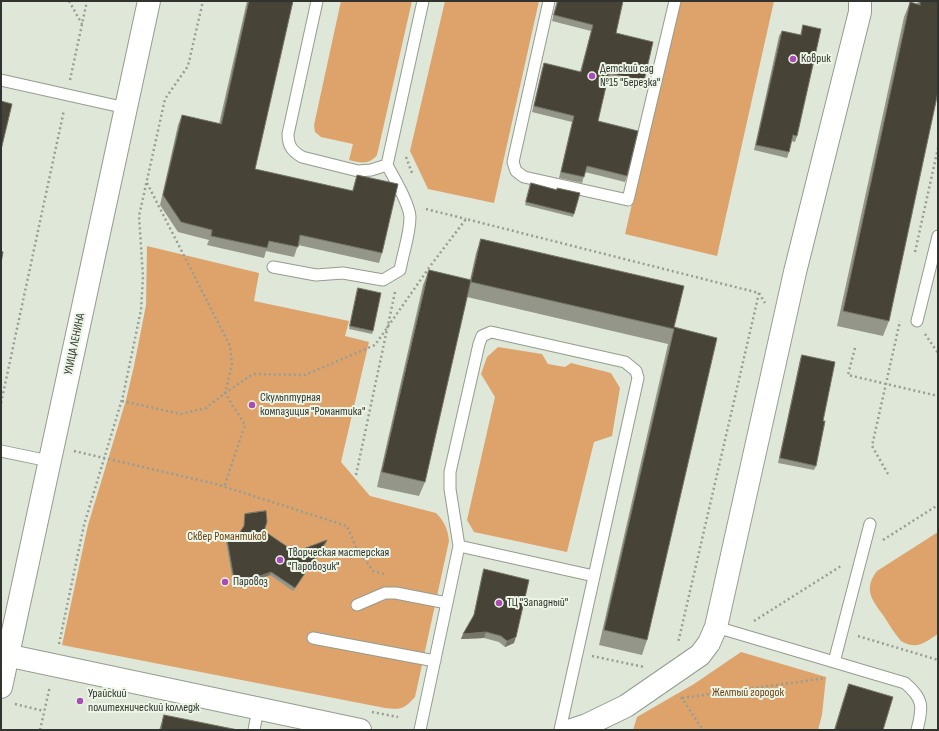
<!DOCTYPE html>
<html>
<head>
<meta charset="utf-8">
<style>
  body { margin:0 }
  #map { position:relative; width:939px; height:731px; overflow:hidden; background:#dfe7d9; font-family:"Sofia Sans Condensed",sans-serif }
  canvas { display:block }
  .frame { position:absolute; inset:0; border:2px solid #31342e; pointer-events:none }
</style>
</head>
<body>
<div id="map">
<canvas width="939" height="731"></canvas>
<div class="frame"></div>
</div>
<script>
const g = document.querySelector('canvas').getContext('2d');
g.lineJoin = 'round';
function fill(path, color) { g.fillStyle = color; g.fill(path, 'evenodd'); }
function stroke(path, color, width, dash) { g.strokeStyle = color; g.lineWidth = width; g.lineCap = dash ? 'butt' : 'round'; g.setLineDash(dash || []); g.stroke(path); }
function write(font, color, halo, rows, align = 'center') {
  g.font = font + ' "Sofia Sans Condensed",sans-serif'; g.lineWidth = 4; g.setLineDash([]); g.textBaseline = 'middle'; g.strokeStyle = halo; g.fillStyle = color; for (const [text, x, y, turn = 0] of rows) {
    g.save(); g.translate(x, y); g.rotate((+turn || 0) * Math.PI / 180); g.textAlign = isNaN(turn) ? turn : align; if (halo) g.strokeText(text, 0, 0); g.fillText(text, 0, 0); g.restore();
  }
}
fill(new Path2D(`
  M341 1H412L377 155C369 165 361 163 349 160L353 144 321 137 315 132 314 125Z
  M445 1H539L494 203 428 189 410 151Z
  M679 1H774L717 256 625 234Z
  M147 246 259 273 254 301 349 321 345 336 369 342 341 462 370 496 436 513C444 521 448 529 449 541L415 697C404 709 401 710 385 708L62 645 88 525 126 400 134 366 146 305Z
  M498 347 542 354 548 364 565 367 571 363 611 373 620 388 612 436 594 442 567 552 474 532 467 520 495 397 481 374 487 357Z
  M938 532V634C924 643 917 650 901 641 894 633 889 624 883 615 872 600 863 589 877 571Z
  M741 652 826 677 822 715 818 730H633L637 717 694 684Z`), '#dda36b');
const service = new Path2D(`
  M317 1 288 134C288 146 292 151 302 157L358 171 371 170 387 165
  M549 1 513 162 516 171 524 177 628 200 675 1
  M1 80 126 108
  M273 267 316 275 343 273 383 280 400 270C403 253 410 234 410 217 409 203 394 178 387 165L423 1
  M917 321 938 236
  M1 451 49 461
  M459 546 594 576
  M357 605 385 593H396L447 603
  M716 627 905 683C924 699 923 707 917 730
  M313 638 435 661
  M834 662 870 524
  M254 730 258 709
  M420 730 459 546 450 489V472L479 344 482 336 491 332 625 362 636 371 638 378 560 730`);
const minor = new Path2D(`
  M1 654 360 730
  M572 730 587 725 626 706 700 655 709 643 716 627 795 272 860 12V1`);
const secondary = new Path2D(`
  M1 687 149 1`);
stroke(service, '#949c8e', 13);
stroke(minor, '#949c8e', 24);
stroke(secondary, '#949c8e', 24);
stroke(new Path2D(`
  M69 1 82 24
  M70 80 87 1
  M406 157 412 173
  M147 183 230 346 232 365 225 393 245 425 224 487
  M426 209 466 219
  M915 252 938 148
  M759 293 765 303
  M925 334 938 353
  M855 348 848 375 938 396
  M122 401 181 414 206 408 225 393 253 374 305 375 375 345 431 265 466 219 759 293 678 643
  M1 403 64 110
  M74 451 216 484 347 526 356 547 373 571 387 575
  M888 474 872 446 900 321
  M356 475 395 292
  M883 540 938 505
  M754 621 841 566
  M858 636 938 660
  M59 644 84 525 123 396 141 310 143 277 139 216 165 99 188 66 203 1
  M592 656 644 667
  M681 697 703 730
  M682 698 826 678
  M15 704 44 711
  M372 712 398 717
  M40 730 50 686`), '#989d93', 2.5, [2, 3]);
stroke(service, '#fff', 11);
stroke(minor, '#fff', 22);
stroke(secondary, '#fff', 22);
fill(new Path2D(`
  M247 1H293L255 169 352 191 357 175 382 253 379 263 298 245 294 257 266 251 264 258 207 245 209 240 178 232 160 205 178 125 182 115 219 124Z
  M557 1H623L616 33 644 81 642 87 608 79 598 121 627 176 625 182 585 172 582 183 559 178 572 122 532 112 542 69 544 63 580 72 591 31 552 21Z
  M918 1H938L889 321 883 336 837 326 904 17 910 2 917 4Z
  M803 25 797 136 795 142 791 141 789 152 787 158 754 150 779 36 782 31 800 35Z
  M531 183 557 190 574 214 573 217 525 205Z
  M481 239 674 327 647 640 642 655 599 645 668 344 467 297 425 482 419 496 377 487 423 285 429 270 470 280 476 253Z
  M358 288 373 331 372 334 349 329Z
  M802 355 823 421 816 466 814 470 778 463 800 360Z
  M245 514 264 531 295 552 327 540 326 543 293 591 270 575 234 588 226 542 227 539 238 535 244 528V517Z
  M484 569 514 643 505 647 499 642 484 638 461 639 473 617 482 575Z
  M849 684 883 730H834L844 698Z
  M164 715 238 730H159Z`), '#939688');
fill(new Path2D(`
  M327 540 326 543 293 591Z
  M271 572 270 575 234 588 235 585Z
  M486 632 484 638 461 639 463 634Z
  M516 637 514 643 505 647 507 641Z`), '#757568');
const building = new Path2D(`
  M249 1H293L255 169 353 191 357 175 398 184 382 253 300 235 298 247 269 241 267 248 211 236 212 230 181 222 163 195 182 115 221 124Z
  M558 1H623L616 33 653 42 644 81 609 73 598 121 638 131 627 176 587 166 584 177 561 172 574 116 534 106 544 63 581 72 593 25 554 15Z
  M920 1H938V92L889 321 843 311 910 2 920 5Z
  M803 25 821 29 797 136 793 135 789 152 756 145 782 31 801 35Z
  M1 101 12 104 1 150Z
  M531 183 557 190V188L580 193 574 214 526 202Z
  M481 239 684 286 674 327 717 338 647 640 604 630 674 329 471 282Z
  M1 251 3 252 1 263Z
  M429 270 471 280 425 482 382 472Z
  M358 288 381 293 373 331 350 326Z
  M802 355 835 362 823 421H825L816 466 780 458Z
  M266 511 267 522 264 531 295 552 327 540 295 588 271 572 235 585 227 539 238 535 244 526 245 514Z
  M484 569 529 580 516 637 507 641 501 636 486 632 463 634 474 615Z
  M849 684 893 697 883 730H835Z
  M164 715 238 730H161Z`);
fill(building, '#474437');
stroke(building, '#757568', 1);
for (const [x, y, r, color] of [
  [793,59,4,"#aa4cb5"],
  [592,76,4,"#aa4cb5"],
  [252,405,4,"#aa4cb5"],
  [280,560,4,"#aa4cb5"],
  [225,582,4,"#aa4cb5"],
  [499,603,4,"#aa4cb5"],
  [80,701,4,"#aa4cb5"]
]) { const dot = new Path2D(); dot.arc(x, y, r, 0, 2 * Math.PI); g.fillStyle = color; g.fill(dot); stroke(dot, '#ecf5e6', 1.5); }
write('12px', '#31342e', '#ecf5e6', [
  ["Коврик",801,59],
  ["Детский сад",600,69],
  ["№15 \"Березка\"",600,83],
  ["Скульптурная",260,398],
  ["компазиция \"Романтика\"",260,412],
  ["Творческая мастерская",288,553],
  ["\"Паровозик\"",288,567],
  ["Паровоз",233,582],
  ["ТЦ \"Западный\"",507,603],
  ["Урайский",88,694],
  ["политехнический колледж",88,708]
], 'left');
write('12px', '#31342e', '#ecf5e6', [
  ["УЛИЦА ЛЕНИНА",75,344,-78]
]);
write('12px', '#6b4214', '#ecf5e6', [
  ["Сквер Романтиков",227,537],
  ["Желтый городок",748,693]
]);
</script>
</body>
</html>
